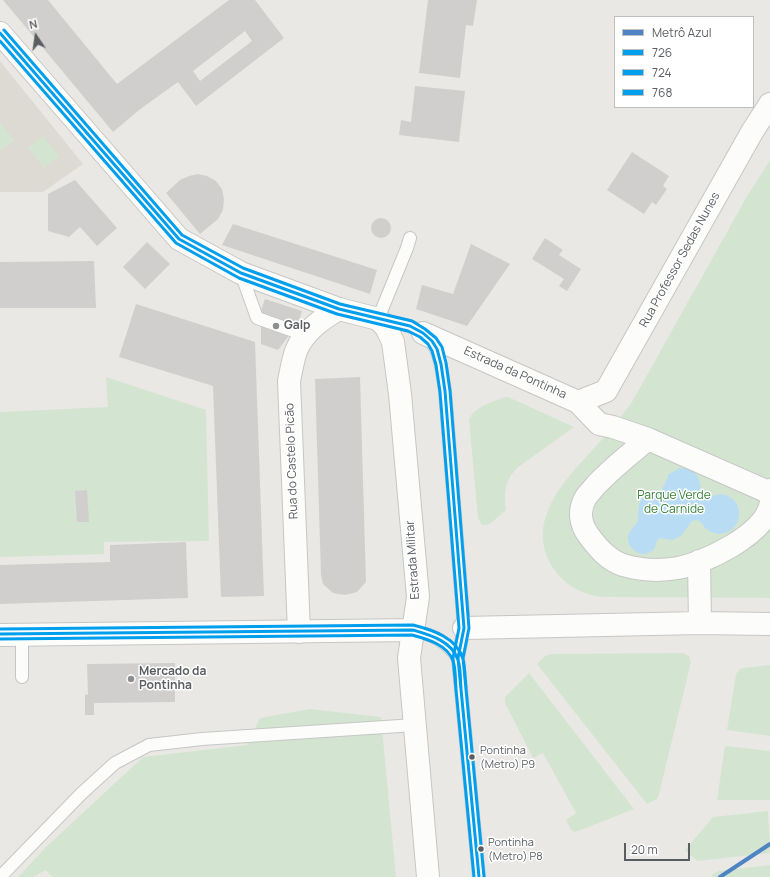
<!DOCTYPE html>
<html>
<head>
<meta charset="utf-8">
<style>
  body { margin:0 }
  #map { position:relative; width:770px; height:877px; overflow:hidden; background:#eae8e4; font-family:Manrope,sans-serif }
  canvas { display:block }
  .legend { position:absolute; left:614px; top:16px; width:140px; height:92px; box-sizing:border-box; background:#fff; border:1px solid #bdbfc0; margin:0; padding:5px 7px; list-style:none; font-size:12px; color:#5a5e62 }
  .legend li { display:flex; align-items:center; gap:8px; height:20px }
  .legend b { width:20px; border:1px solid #bdbfc0 }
  .north { position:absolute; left:16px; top:16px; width:40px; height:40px; -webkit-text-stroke:3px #fff; paint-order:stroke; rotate:347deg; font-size:11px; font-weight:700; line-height:16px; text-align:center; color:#5a5e62 }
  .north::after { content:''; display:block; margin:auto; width:14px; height:18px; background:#5a5e62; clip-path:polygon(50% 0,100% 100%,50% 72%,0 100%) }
  .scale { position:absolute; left:624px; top:843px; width:66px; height:18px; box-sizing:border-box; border:2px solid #5a5e62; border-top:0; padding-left:5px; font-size:12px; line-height:14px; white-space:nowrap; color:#5a5e62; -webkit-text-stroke:3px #fff; paint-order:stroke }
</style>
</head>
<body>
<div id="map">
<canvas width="770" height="877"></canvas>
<ul class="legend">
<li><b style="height:5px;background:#4e84c4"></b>Metrô Azul</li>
<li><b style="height:5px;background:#009fee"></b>726</li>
<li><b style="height:5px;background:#009fee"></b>724</li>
<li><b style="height:5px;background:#009fee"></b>768</li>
</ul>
<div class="north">N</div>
<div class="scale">20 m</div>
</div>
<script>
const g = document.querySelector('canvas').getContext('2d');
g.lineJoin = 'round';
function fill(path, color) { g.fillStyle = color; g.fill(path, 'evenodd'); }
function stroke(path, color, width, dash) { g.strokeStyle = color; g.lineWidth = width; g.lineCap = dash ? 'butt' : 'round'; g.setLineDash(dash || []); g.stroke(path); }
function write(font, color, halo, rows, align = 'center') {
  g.font = font + ' Manrope,sans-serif'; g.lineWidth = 3; g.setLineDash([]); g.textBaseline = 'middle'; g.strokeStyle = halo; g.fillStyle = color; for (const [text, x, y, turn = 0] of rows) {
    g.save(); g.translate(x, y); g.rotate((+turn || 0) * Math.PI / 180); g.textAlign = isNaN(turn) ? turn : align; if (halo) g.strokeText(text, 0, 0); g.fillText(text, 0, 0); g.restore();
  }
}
fill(new Path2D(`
  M0 61 83 164 43 192H0Z`), '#dddad4');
fill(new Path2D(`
  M0 122 14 140 0 151Z
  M43 136 59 156 44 168 28 148Z
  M770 160V598L604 597C583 595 565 586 553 568 523 520 567 478 597 445 610 431 621 417 632 402L746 198Z
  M106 377 206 410 209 541 104 542V554L0 557V412L108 407Z
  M508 397 574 427 517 468C504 482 504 493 506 510L490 524 482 525 478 518 469 420C470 417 470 417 472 414 476 408 501 397 508 397Z
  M683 653 689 656 691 662 659 794 657 799 647 804 537 664 545 656 552 654Z
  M770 665V736L727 730 736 674 740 669 743 668Z
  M529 673 634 809 581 830 574 832 571 830 566 820 576 813 543 753 533 758 505 703V698L506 696Z
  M310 709 381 717 396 877H53L46 870 33 877H18L46 847 143 757 247 745 260 718Z
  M725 746 770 751V800H717Z
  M768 811 770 853 697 861 685 850 713 817Z
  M770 865V877H711L714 873 719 871Z`), '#d3e5d0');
fill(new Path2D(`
  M680 468C689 468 698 472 700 483 701 488 700 492 702 496 712 500 719 489 731 498 749 511 735 539 714 533 706 531 704 525 698 520L692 521 682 535 673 540 659 538 656 542 655 548C652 551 648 554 644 554 635 554 627 545 628 537 629 530 635 526 638 521 639 511 636 498 649 493 653 492 657 491 662 490L669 474Z`), '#b8dcf3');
fill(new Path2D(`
  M3 0H48L117 84 229 0H255L284 38 196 106 178 82 139 110 113 132ZM245 31 252 41 200 81 193 71Z
  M428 0H477L473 26 466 25 460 78 419 73Z
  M415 86 465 91 459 142 399 135 401 120 411 122Z
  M632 152 669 176 663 186 667 189 656 205 652 202 644 214 607 190Z
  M198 174 207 176 216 181 222 189 224 199 223 210 218 219 200 234 166 193 180 180 189 176Z
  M75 180 117 228 97 246 80 227 69 237 48 231V194Z
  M371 228a10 10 0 1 1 20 0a10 10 0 1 1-20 0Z
  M233 224 377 270 370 294 222 245Z
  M545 238 563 250 559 255 581 269 567 291 559 286 564 279 532 259Z
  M147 242 170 264 145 289 123 267Z
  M471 244 510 264 467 326 416 309 422 285 453 294Z
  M94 261 96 308H0V262Z
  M265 299 302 311 298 324 278 350 261 344V310Z
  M136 304 255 342 264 596 221 597 213 386 119 357Z
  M360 377 366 582 357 592 345 595 333 593 323 584 321 575 315 379Z
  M87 490 89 522H77L75 491Z
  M186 542 188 598 0 604V565L110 562V545Z
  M175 663V702L94 703V715H85V694L88 695 87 664Z`), '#d1cfcd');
const lane = new Path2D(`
  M410 238 407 248 378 319C388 321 399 323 409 326 440 336 441 364 445 391L464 628 458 658 479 877
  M241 273 257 318 305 335
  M413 630C435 636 445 640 458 658
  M22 677V634
  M0 877 82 793 115 763 149 745 202 739 415 725`);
const street = new Path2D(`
  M423 333 578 402 599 424 613 427 648 439 768 492 770 490
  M578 402 606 391 752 132 770 104
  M648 439C630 454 612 468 596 485 593 489 589 493 586 497 578 510 580 524 589 536 598 548 608 560 623 565 640 570 661 571 678 568 705 563 763 535 770 506
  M699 561 700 623
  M464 628 700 623 770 624
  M299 632 289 381C291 371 293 360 296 351 304 331 322 319 339 309`);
const secondary = new Path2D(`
  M0 33 179 239 241 273 339 309 378 319 386 327 393 342 400 394 418 597 409 658 428 877
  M0 635 413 630`);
stroke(lane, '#c6c6c6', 14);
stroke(street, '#c6c6c6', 24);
stroke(secondary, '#c6c6c5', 24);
stroke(lane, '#fcfcfb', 12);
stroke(street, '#fcfcfb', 22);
stroke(secondary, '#fcfcfb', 22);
stroke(new Path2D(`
  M0 33 179 239 241 273 339 309 410 326 423 333 432 341 437 349 441 364 445 391 464 628 458 658 479 877
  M0 634 413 630C430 635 452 641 458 660 461 669 460 679 461 688`), '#009fee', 3);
stroke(new Path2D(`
  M0 41 176 243 239 278 337 314 408 331 420 337 428 344 432 351 436 365 440 392 459 628 453 658 474 877
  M0 639 412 635C427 639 448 645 453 661 456 669 455 679 456 688`), '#009fee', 3);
stroke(new Path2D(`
  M4 30 182 235 243 268 340 304 412 321 425 329 436 338 442 347 446 363 450 391 469 628 463 658 484 877
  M0 629 413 625C433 630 457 638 463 659 465 668 465 678 466 688`), '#009fee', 3);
stroke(new Path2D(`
  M720 877 770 844`), '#4e84c4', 4);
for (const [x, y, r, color] of [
  [276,326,4,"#8c8e90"],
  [131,679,4,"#8c8e90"],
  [472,757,3.5,"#5a5e62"],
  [481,849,3.5,"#5a5e62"]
]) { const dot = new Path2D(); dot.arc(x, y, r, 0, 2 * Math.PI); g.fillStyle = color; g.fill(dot); stroke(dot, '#fff', 1.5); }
write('11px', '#5a5e62', '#fff', [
  ["Pontinha",480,751],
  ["(Metro) P9",480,765],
  ["Pontinha",488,843],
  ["(Metro) P8",488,857]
], 'left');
write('12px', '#5a5e62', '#fff', [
  ["Rua Professor Sedas Nunes",680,260,-61],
  ["Estrada da Pontinha",515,373,24],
  ["Rua do Castelo Picão",292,461,-92],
  ["Estrada Militar",413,560,-94]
]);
write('bold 12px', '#5a5e62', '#fff', [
  ["Galp",284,326],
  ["Mercado da",139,672],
  ["Pontinha",139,686]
], 'left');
write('12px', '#39823a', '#fff', [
  ["Parque Verde",674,496],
  ["de Carnide",674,510]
]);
</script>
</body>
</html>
